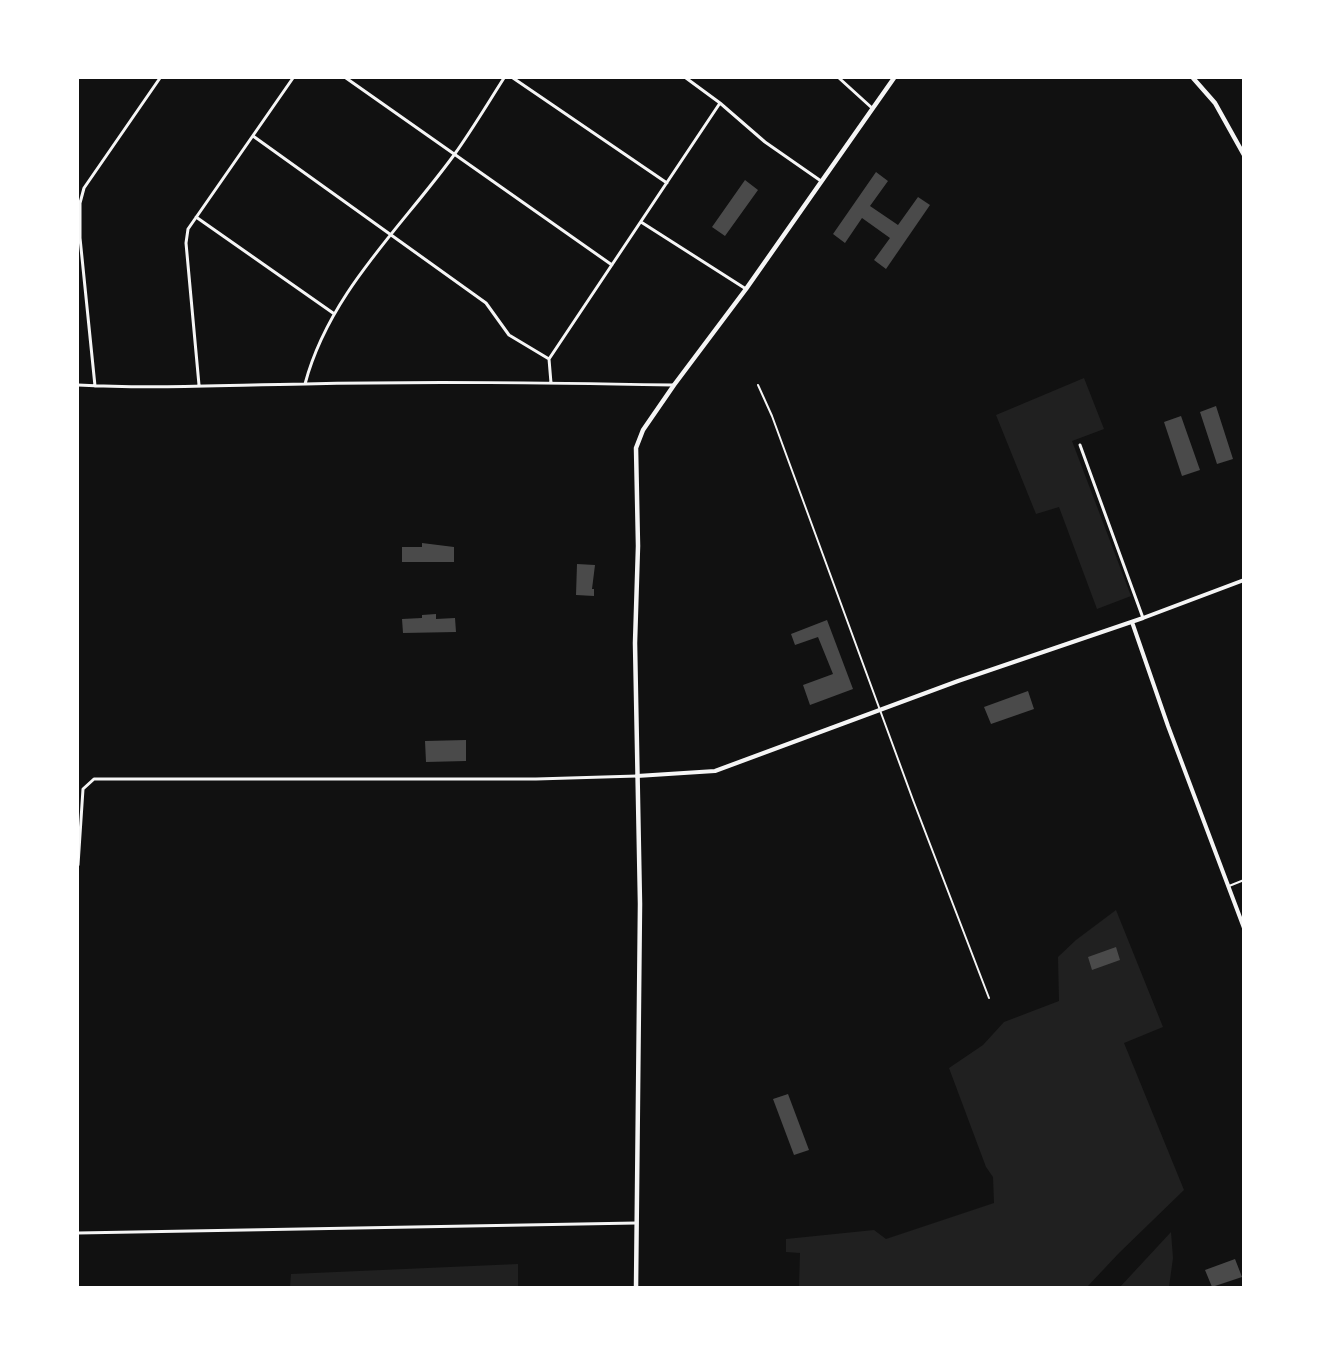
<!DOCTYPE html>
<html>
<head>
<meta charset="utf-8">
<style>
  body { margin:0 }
  #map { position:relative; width:1321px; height:1365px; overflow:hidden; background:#111; font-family:"IBM Plex Sans",sans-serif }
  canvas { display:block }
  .frame { position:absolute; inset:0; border:79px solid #fff; pointer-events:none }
</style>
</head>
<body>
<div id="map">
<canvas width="1321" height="1365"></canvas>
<div class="frame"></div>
</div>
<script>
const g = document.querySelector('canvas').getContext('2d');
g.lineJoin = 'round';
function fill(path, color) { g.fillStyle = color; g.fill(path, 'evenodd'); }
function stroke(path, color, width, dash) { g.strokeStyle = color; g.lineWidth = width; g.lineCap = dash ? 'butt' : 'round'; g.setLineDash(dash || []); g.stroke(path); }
fill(new Path2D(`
  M1084 378 1104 429 1072 441 1131 596 1097 609 1059 507 1036 514 996 415Z
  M1116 910 1163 1027 1124 1043 1184 1190 1119 1253 1087 1287H799L800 1253 786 1252V1239L874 1230 886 1239 994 1203 993 1177 986 1167 949 1068 983 1045 1004 1022 1059 1001 1058 957 1076 940Z
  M1171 1232 1173 1258 1169 1287H1120Z
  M518 1264V1287H290L291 1274Z`), '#202020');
fill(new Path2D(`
  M876 172 888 181 870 206 898 225 918 197 930 205 886 269 874 260 890 238 862 218 845 243 833 234Z
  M745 180 758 190 725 236 712 227Z
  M1216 406 1233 459 1217 464 1200 412Z
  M1181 416 1200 470 1182 476 1164 422Z
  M422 543 454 547V562H402V547H422Z
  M577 564 595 565 592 589H594V596L576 595Z
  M436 614V619L455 618 456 632 403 633 402 619 422 618V615Z
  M827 620 853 689 810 705 803 685 833 674 818 637 795 645 791 634Z
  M1028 691 1034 709 991 724 984 707Z
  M466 740V761L426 762 425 741Z
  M1116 947 1120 960 1092 970 1088 957Z
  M788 1094 809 1150 794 1155 773 1099Z
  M1235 1259 1242 1277 1212 1287 1205 1270Z`), '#4a4a4a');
stroke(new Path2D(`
  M758 385 772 416 913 800 989 998
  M1229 886 1244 880`), '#f5f5f5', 2);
stroke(new Path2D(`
  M346 78 612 265
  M513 78 667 183
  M686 78 720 103 765 142 821 181
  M839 78 872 108
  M253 136 486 303 509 335 549 359
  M196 217 333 313
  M641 222 746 289
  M551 383 549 359 720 103
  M305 384C329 293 401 228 454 155 472 130 488 103 504 78
  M78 385C153 389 229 385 305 384 428 381 551 383 673 385
  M199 385 186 243 188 229 293 78
  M95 386 80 238V203L84 188 160 78
  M1080 445 1143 618
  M78 865 83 789 94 779H536L637 776
  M78 1233 636 1223`), '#f5f5f5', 3);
stroke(new Path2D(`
  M1132 622 1168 726 1244 928
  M637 776 715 771 958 681 1143 618 1244 580`), '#f5f5f5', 4);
stroke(new Path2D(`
  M1193 78 1215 103 1244 155
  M636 1288 640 904 635 643 638 546 636 448 643 430 674 385 746 289 894 78`), '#f5f5f5', 4.5);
</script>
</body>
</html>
